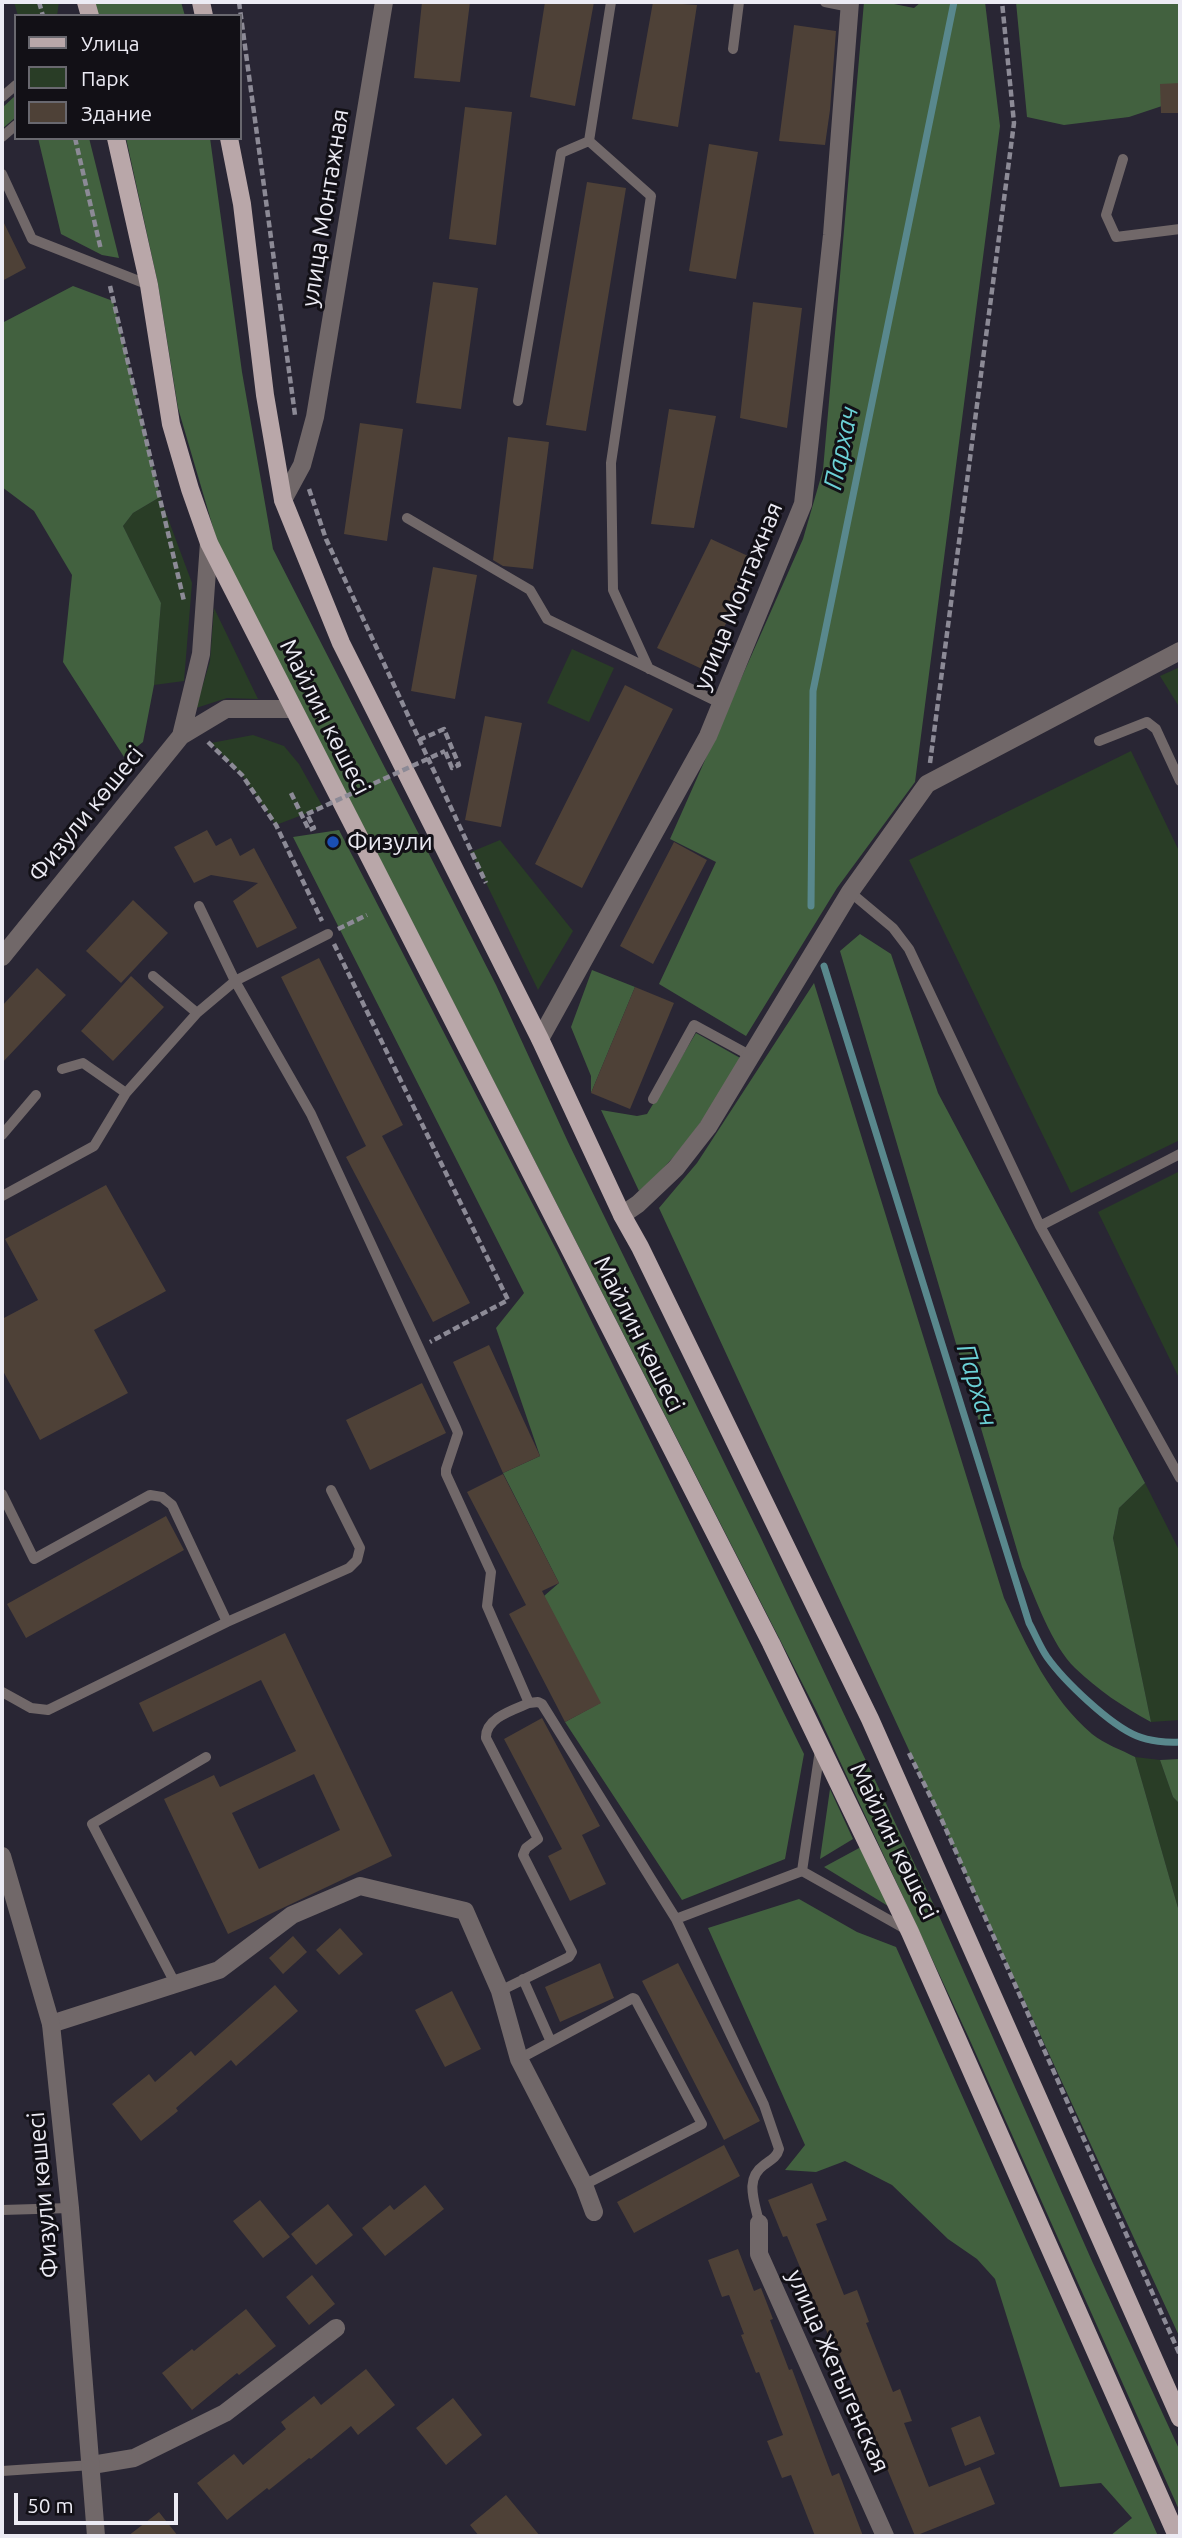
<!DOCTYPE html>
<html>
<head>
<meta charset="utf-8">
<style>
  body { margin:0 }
  #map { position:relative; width:1182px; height:2538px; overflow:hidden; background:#292634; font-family:Ubuntu,sans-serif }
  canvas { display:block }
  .frame { position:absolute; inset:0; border:4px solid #ecebf4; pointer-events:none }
  .legend { position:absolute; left:14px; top:14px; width:228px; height:126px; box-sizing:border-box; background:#121016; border:2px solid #69686f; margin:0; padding:9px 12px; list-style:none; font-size:21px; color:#ecebf4 }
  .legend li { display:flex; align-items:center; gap:14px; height:35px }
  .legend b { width:35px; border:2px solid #69686f }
  .scale { position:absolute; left:14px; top:2493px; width:164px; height:32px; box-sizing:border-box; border:4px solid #ecebf4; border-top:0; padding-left:9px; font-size:21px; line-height:24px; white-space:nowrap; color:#ecebf4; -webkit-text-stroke:5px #121016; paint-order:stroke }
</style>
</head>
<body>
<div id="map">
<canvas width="1182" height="2538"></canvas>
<div class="frame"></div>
<ul class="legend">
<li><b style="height:9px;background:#b9a7a9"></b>Улица</li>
<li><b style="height:19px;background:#293d26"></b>Парк</li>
<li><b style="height:19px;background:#4e4137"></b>Здание</li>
</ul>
<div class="scale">50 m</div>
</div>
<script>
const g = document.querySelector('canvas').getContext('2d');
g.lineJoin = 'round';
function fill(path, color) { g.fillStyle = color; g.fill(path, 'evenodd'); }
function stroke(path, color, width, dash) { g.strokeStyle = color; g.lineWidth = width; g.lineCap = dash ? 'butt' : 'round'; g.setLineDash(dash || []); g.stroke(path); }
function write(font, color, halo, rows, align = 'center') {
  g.font = font + ' Ubuntu,sans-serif'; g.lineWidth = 6; g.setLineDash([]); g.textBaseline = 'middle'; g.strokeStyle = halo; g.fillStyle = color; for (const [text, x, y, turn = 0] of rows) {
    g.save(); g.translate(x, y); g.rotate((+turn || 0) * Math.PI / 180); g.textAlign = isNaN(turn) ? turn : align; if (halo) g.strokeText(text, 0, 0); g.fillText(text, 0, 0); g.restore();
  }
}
fill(new Path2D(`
  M14 2H59L57 16H18Z
  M160 497 192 583 184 681 154 685 161 603 123 526 133 513Z
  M214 608 258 699 227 698 196 708 210 661Z
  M572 649 614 668 589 722 547 703Z
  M1180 667V704L1178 705 1160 676Z
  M253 735 284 746 299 764 323 807 276 825 242 775 211 743Z
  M1131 751 1180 853V1140L1071 1193 909 860Z
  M500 840 573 931 538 990 471 852Z
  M1180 1171V1380L1098 1212Z
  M1145 1483 1180 1552V1720L1151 1722 1113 1538 1119 1508Z
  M1135 1757 1160 1760 1173 1797 1180 1804V1915Z`), '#293d26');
fill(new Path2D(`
  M95 2H181L185 16H98Z
  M864 2H884L914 8 921 2H985L1000 126 915 782 837 888 746 1036 659 984 716 862 670 839 803 539 823 470Z
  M1016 2H1180V100L1129 117 1064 125 1027 117Z
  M16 95V117L2 129V108Z
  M38 138H89L119 258 102 255 61 234Z
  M126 138H210L242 372 273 549 496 985 568 1142 761 1538 940 1918 1092 2261 1180 2451V2512L968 2036 816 1710 217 541 178 408 158 284Z
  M73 286 113 301 160 497 133 513 123 526 161 603 154 685 143 742 124 757 63 662 72 575 34 511 2 487V323Z
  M339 830 558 1253 804 1754 785 1859 682 1900 565 1722 600 1703 544 1596 559 1583 503 1473 540 1456 496 1328 524 1293 293 837Z
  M860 934 891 954 938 1093 1145 1483 1119 1508 1113 1538 1151 1722C1123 1707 1098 1690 1075 1668 1052 1646 1035 1597 1022 1567L840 951Z
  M592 970 635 987 591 1093V1076L571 1027Z
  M814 983 1004 1598C1027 1647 1050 1698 1092 1734 1104 1744 1122 1750 1135 1757L1180 1915V2338L659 1208 697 1163Z
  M696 1033 742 1059C712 1107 683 1154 639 1191L601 1110 637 1116 647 1114Z
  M1180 1759V1804L1173 1797 1160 1760Z
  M830 1789 853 1839 820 1859Z
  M861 1847 888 1906 824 1867Z
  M799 1899 857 1932 896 1947 1158 2536H1110L1132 2518 1101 2483 1060 2487 995 2279 977 2259 948 2239 892 2185 845 2161 816 2172 785 2170 805 2145 708 1928Z`), '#42613f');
stroke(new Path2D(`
  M811 906 813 691 954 2
  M824 966 1029 1623C1035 1634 1040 1647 1047 1657 1064 1681 1110 1725 1137 1736 1149 1741 1167 1743 1180 1742`), '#59888d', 7);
fill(new Path2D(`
  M422 2H470L460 82 414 78Z
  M545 2H594L575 106 530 97Z
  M653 2 697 5 678 127 632 119Z
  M794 25 836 31 830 110 825 145 779 141Z
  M1180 83V113H1161L1160 84Z
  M465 107 512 112 496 245 449 239Z
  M709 144 758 152 736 279 689 271Z
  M587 182 626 188 586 431 546 425Z
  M2 219 26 268 2 281Z
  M433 282 478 288 461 409 416 403Z
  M753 302 802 308 787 428 740 418Z
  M669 409 716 416 694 528 651 524Z
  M360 423 403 429 387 541 344 534Z
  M508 437 549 442 533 569 503 566 493 560Z
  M711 539 759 561 702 669 657 648Z
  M433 567 477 575 455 699 411 691Z
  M625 685 673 709 582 888 535 864Z
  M485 716 522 723 501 827 465 820Z
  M207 830 216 846 231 838 240 856 254 848 297 928 257 948 233 901 258 883 211 875 194 883 174 847Z
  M674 842 707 860 653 964 620 946Z
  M133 900 168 933 121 983 86 951Z
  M319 958 403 1125 382 1136 470 1303 433 1322 346 1157 366 1146 281 977Z
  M37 968 66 995 2 1063V1006Z
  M131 976 164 1007 113 1061 81 1031Z
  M635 987 674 1003 630 1109 591 1093Z
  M106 1185 166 1291 94 1330 128 1393 40 1440 2 1369V1319L38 1300 5 1239Z
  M489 1345 540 1456 503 1473 453 1362Z
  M422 1383 446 1433 370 1470 346 1420Z
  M503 1474 559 1583 542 1591 601 1703 565 1722 509 1614 526 1605 467 1492Z
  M166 1516 184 1550 26 1638 7 1604Z
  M285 1633 392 1856 228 1934 164 1799 214 1775 220 1787 296 1751 261 1680 153 1732 139 1703ZM314 1774 340 1830 259 1869 232 1813Z
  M542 1718 600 1826 582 1835 606 1884 570 1901 548 1856 562 1849 504 1739Z
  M340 1928 363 1954 339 1975 316 1950Z
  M293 1936 307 1952 283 1974 269 1958Z
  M600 1963 614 1998 560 2022 545 1987Z
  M678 1963 760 2121 724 2140 642 1981Z
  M275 1985 298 2011 236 2066 231 2060 176 2108 178 2111 141 2141 112 2104 149 2074 155 2082 191 2051 195 2056Z
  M452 1991 481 2049 445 2067 415 2010Z
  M724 2145 740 2176 634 2233 617 2202Z
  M812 2183 827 2220 816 2224 844 2295 857 2290 869 2322 866 2323 893 2392 900 2389 912 2421 904 2423 929 2487 980 2467 995 2504 915 2536 832 2336 829 2337 787 2236 783 2237 768 2200Z
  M425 2185 444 2209 385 2256 362 2228 390 2205 394 2210Z
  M260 2200 290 2237 263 2258 233 2221Z
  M328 2204 353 2235 316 2265 291 2234Z
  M738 2249 754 2291 761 2288 773 2319 770 2320 789 2370 792 2369 832 2476 839 2473 863 2536H815L791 2475 782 2478 767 2441 783 2435 759 2372 756 2373 741 2335 744 2334 729 2295 722 2297 708 2260Z
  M312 2275 335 2304 309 2325 286 2297Z
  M246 2309 276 2346 239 2375 237 2373 192 2410 162 2373 192 2349 194 2351Z
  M366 2369 395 2405 358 2435 351 2426 311 2459 309 2458 269 2490 267 2488 227 2520 197 2483 234 2454 243 2465 286 2429 281 2422 314 2396 321 2405Z
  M453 2398 482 2435 446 2465 416 2428Z
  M980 2416 995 2454 965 2466 951 2428Z
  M506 2495 540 2536H479L470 2525Z
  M159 2512 178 2536H128Z`), '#4e4137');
stroke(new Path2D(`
  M39 2 43 16
  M239 2 295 415
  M75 138 101 250
  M110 286 184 601
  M309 489 326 539 486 883
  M419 740 444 729 459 765 452 768 445 751
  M208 742 242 775 276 825 322 921
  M930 763 1014 123 1002 2
  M291 793 309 830 314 828 307 814
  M338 929 367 915
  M334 944 508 1300 430 1342
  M909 1753 940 1816 1180 2355`), '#8c8a96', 4.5, [7, 3.5]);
stroke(new Path2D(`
  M611 2 589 141 651 196 611 463 613 590 649 669
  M825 2 850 7
  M733 49 739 2
  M2 97 16 85
  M2 137 16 125
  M1123 159 1106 215 1116 237 1180 229
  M2 174 32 239 149 285
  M518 401 561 153 589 141
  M407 518 530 590 547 619 722 704
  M1099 741 1147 722 1156 729 1180 781
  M850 892 893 928 909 949 1040 1226 1180 1478
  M199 906 235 981 311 1114 456 1428 458 1433 446 1469V1474L491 1572 487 1606 529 1703 538 1702 542 1704 676 1919 764 2105 779 2149C777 2157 771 2160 764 2165 744 2179 755 2202 759 2223
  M153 976 197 1013
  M62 1069 83 1063 126 1093 197 1013 235 981 328 934
  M653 1099 694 1025 751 1056
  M2 1135 36 1095
  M2 1196 94 1146 126 1093
  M1040 1226 1180 1154
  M2 1494 34 1559 150 1495 162 1497 172 1505 227 1622
  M2 1692 31 1708 48 1710 227 1622 349 1568 357 1560 360 1548 331 1490
  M802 1871 820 1750
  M676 1919 802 1871 907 1930
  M523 1979 551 2042
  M176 1985 92 1824 206 1757
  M500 1991 569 1957 572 1952 523 1855 526 1848 538 1839 486 1738C485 1718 513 1710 529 1703
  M519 2059 633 1998 635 1999 702 2124 584 2185
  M2 2210 70 2208
  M2 2471 92 2465`), '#716869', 10);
stroke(new Path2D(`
  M283 500 302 465 315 417 384 2
  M540 1039 708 736 803 504 832 235 850 2
  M51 2024 219 1970 292 1915 360 1886 465 1911 500 1991 519 2059 584 2185 594 2212
  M759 2223V2254L885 2536
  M92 2465 134 2458 225 2413 336 2328`), '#716869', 18);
stroke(new Path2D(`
  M181 736 201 654 209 543
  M2 957 181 736 226 709H293
  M622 1215 638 1204 676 1168 708 1127 850 892 927 784 1180 651
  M2 1856 51 2024 70 2208 96 2536`), '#716869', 18);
stroke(new Path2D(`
  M86 2 90 16
  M201 2 204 16
  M116 138 149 285 171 424 190 489 209 543 771 1643 910 1932 1177 2536
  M229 138 242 204 265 395 283 500 341 643 540 1039 622 1215 640 1247 870 1719 1180 2418`), '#b9a7a9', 18);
stroke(new Path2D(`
  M307 814 445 751`), '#8c8a96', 4.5, [7, 3.5]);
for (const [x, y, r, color] of [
  [333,842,7,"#1a4fb4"]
]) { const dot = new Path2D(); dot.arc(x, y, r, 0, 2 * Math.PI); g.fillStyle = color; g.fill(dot); stroke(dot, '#121016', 2.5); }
write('24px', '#ecebf4', '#121016', [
  ["улица Монтажная",325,208,-81],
  ["улица Монтажная",738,596,-68],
  ["Майлин көшесі",325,717,63],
  ["Физули көшесі",86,814,-51],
  ["Майлин көшесі",639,1334,63],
  ["Майлин көшесі",894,1841,64],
  ["Физули көшесі",43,2195,-95],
  ["улица Жетыгенская",838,2371,66]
]);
write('24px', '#ecebf4', '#121016', [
  ["Физули",347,842]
], 'left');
write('italic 26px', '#6bd1d6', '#121016', [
  ["Пархач",841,448,-78],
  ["Пархач",977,1385,73]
]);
</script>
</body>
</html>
